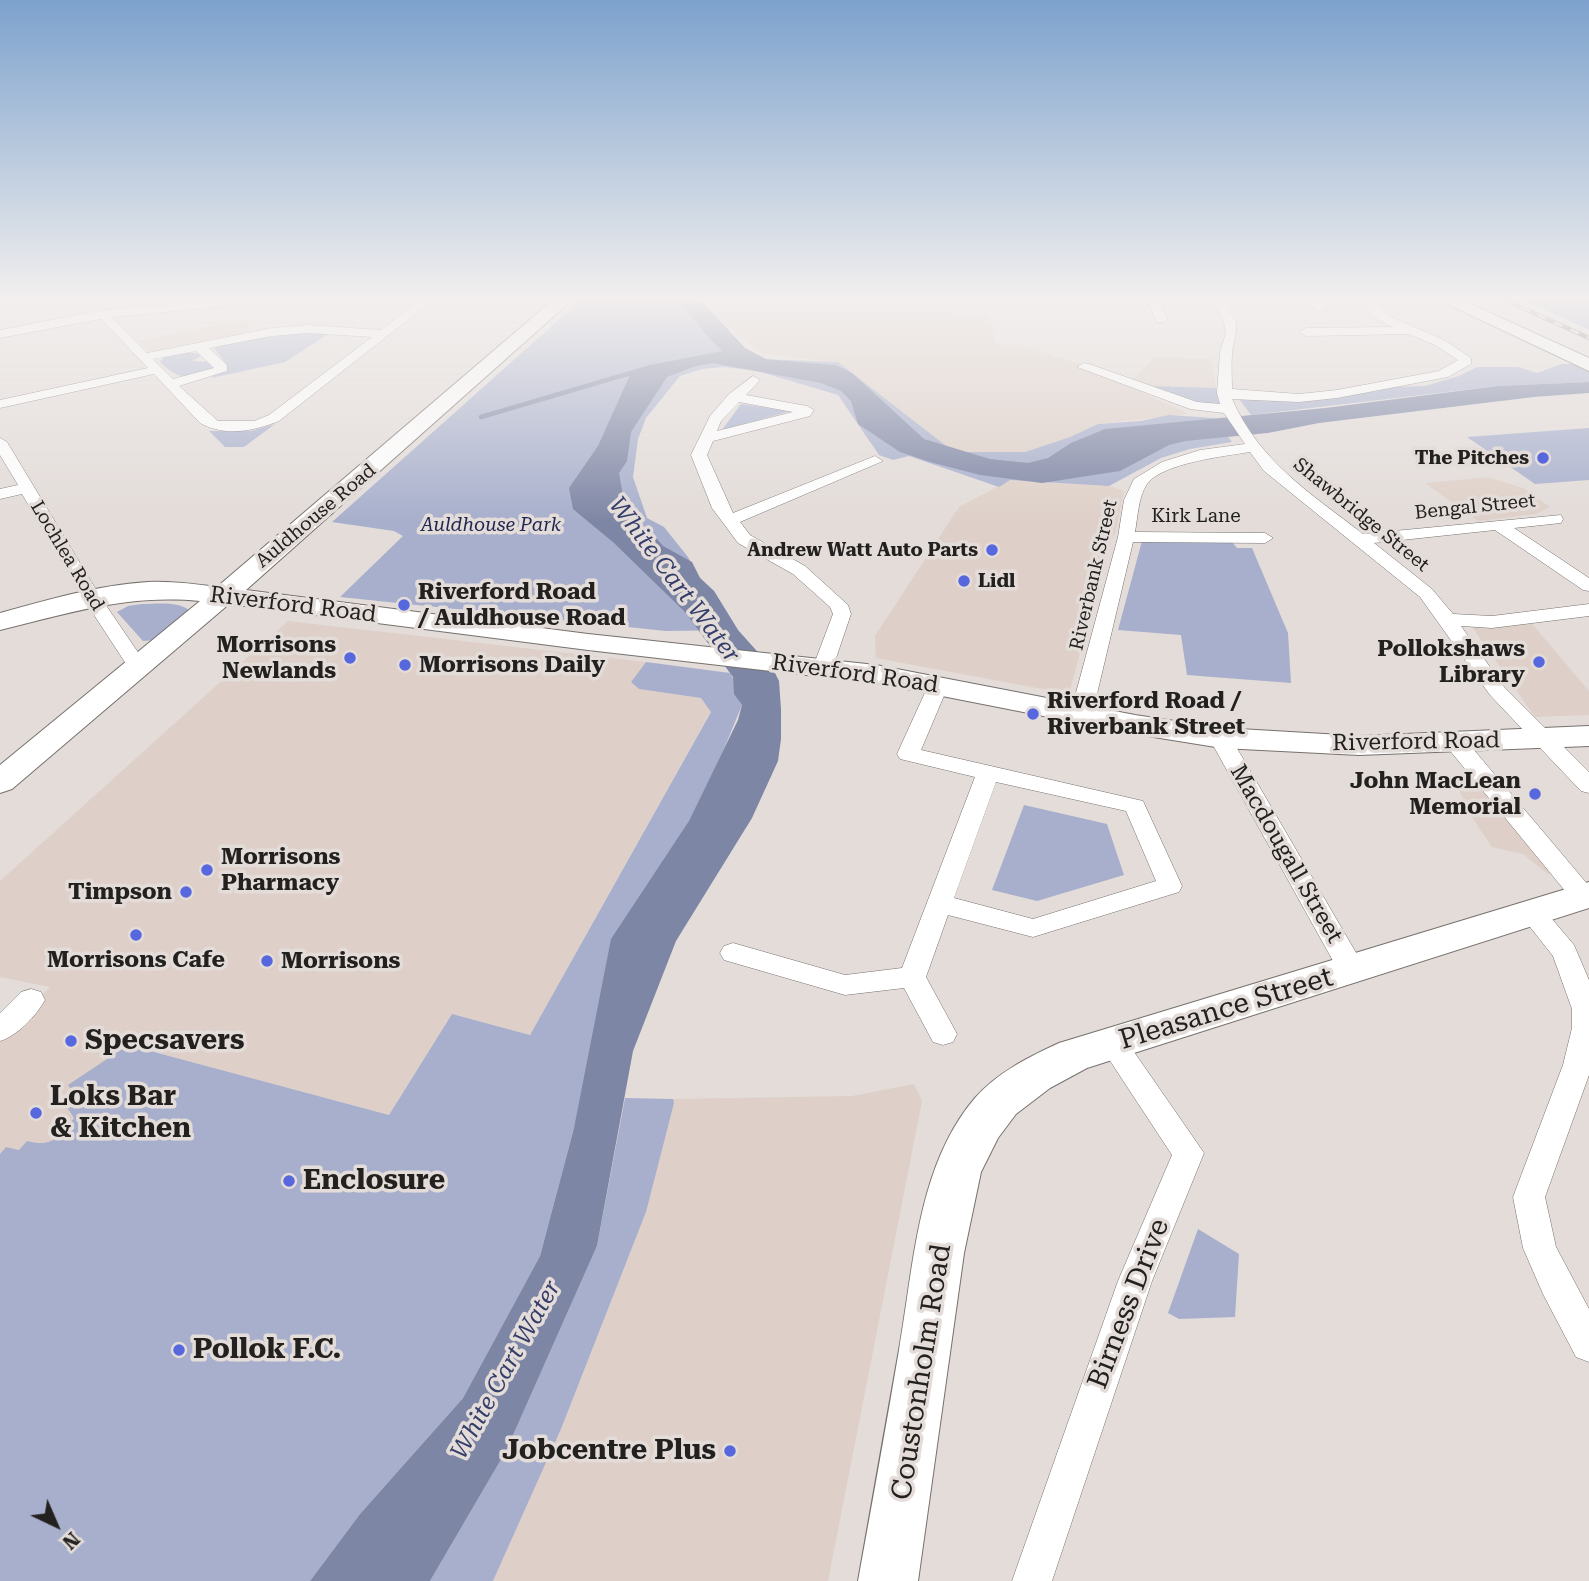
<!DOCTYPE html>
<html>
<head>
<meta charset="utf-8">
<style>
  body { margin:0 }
  #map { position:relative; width:1589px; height:1581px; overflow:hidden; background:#e3dcd9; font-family:"Roboto Serif",serif }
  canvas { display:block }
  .north { position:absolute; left:21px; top:1490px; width:70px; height:70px; -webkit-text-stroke:5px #e3dcd9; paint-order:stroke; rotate:136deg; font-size:19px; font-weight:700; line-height:28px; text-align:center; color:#23211f }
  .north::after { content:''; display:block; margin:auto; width:24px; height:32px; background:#23211f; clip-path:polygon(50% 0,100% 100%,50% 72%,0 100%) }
</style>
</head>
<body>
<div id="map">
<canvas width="1589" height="1581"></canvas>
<div class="north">N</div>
</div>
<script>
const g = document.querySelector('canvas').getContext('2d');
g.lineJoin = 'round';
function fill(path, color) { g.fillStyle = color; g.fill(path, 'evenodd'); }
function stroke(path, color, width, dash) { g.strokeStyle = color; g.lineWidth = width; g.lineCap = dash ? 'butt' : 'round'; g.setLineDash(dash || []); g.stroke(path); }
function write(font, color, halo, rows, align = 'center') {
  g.font = font + ' "Roboto Serif",serif'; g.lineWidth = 7; g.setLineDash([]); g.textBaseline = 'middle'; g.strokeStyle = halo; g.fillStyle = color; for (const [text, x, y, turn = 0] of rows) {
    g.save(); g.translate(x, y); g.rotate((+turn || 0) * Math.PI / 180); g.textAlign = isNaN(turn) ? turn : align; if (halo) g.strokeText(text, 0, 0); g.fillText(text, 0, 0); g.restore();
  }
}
fill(new Path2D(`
  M705 300H954V313L989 315 996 344 1017 345 1129 379 1136 377 1154 357 1211 359 1216 388 1130 387 1189 414 1098 424 1070 437 1025 452H954L838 363 761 353 725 324Z
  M247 319 249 332 155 350H148L139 341Z
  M1488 477 1523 488 1550 507 1536 514 1478 521 1425 483Z
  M1010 480 1109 486 1124 491 1115 533 1108 547 1069 694 876 658 875 636 959 507Z
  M288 621 646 662 631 682 639 689 701 698 711 711 530 1035 452 1014 389 1115 128 1045 73 1092 68 1109 74 1118 55 1140 19 1150 6 1147 0 1154V1039L50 987 0 977V881Z
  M1470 624H1532L1589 691V715L1535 717Z
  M1446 774 1476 775 1553 873 1548 874 1523 854 1492 847 1461 801 1463 798 1453 779Z
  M914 1084 922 1101 828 1581H493L561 1429 646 1212 673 1099 852 1096Z`), '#ded0c8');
fill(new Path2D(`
  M581 300H694L741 352 763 359 838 362 954 452H1025L1070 437 1098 424 1141 421 1169 415 1214 418 1232 442 1190 449 1161 458 1109 486 1010 480 999 487 909 456 893 460 879 455 838 395 757 371 724 367 702 369 680 376 646 418 638 439 633 477 647 518 664 527 688 557 700 578 714 591 738 630 666 631 340 597 403 536 394 531 332 522Z
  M1524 300H1589V330Z
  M307 332 330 333 285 362 211 378 227 365 215 349 217 346 260 337Z
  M189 352 202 355 192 361 211 362 216 368C187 376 183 384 160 362L164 357Z
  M1561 364H1574L1589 371V382L1498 386 1251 415 1239 399 1294 402 1387 387 1425 386 1459 376 1477 367H1518L1537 373Z
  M1148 386 1216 388 1222 406 1193 404Z
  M741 404 791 411 722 430Z
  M275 424 244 447H225L209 431H251Z
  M1589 428V480L1535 484 1467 437Z
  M1142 541H1231L1237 548H1252L1288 633 1291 683 1187 675 1181 635 1118 630Z
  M142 604C157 604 177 601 189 610L157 640 143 641 117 612 128 606Z
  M646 662 730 673C737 683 732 692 742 705L721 756 689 822 574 1128 540 1256 463 1398 360 1514 310 1581H0V1154L6 1147 19 1150 27 1141C53 1148 59 1136 74 1118L68 1109 59 1107 73 1092 68 1085 128 1045 389 1115 452 1014 530 1035 711 712 701 698 639 689 631 682Z
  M1024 805 1107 824 1124 875 1037 901 992 890Z
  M625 1098 673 1099 674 1103 646 1212 561 1429 493 1581H430L506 1451 597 1246Z
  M1198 1229 1239 1254 1235 1317 1179 1319 1168 1313Z`), '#a7afcc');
fill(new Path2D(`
  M728 350 763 359 836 365 852 373 924 439 990 459 1028 463 1048 458 1071 443 1105 429 1325 408 1498 386 1589 382V393L1534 397 1319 423 1268 433 1185 441 1169 445 1120 471 1042 483 980 475 930 462 900 452 858 424 851 401 841 391 821 383 712 363 693 367 667 377 631 432 627 461 619 473 626 513 633 522 651 532 663 546 692 562 700 578 714 591 738 630 773 669 779 681 781 709V739L778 761 752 818 676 941 633 1051 597 1246 506 1451 430 1581H310L360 1514 463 1398 540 1256 574 1128 611 939 689 821 738 720 742 705 734 694 733 677 685 612 614 543 573 509 569 488 598 446 630 375 650 365Z`), '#7e86a5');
stroke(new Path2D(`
  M481 417 651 367`), '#7e86a5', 4.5);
fill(new Path2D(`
  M679 300H701L745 348 766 359 769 364 766 369C736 376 695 323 679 300Z`), '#7e86a5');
const street = new Path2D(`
  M214 300H264L259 303 112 317 147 353 272 328 308 325 381 330 420 300H433L279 421C254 431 225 437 200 423L154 374 0 408V400L148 368 101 319 0 338V330L103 310ZM308 333 372 337 269 415 254 421H218L179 386 227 371V365L209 348 272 336ZM196 351 214 368 173 379 153 359Z
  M1147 300H1159L1167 319 1165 322H1157Z
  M1211 300H1222C1243 330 1236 322 1232 354 1231 366 1232 378 1232 389L1299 394 1337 390 1439 371 1458 360 1435 345 1409 334 1306 336 1300 332 1306 328 1393 327 1377 319 1358 300H1370L1393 318 1444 340 1471 358V364L1448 377 1337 398 1299 402 1232 399C1260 462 1310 493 1363 534L1561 515 1563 519 1561 523 1514 528 1589 578V591L1583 590 1495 530 1374 543 1432 589 1453 614 1492 616 1589 604V616L1492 628 1461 626 1504 687 1589 772V793L1581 791 1490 695 1420 597 1264 471 1250 452C1226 456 1162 463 1147 484 1138 498 1138 516 1135 532L1265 533 1273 538 1265 543 1133 542 1092 715 1088 719H1074L1070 715 1118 537 1124 500 1134 479 1162 462 1200 450 1245 444 1224 413 1190 409 1077 367 1084 363 1089 364 1197 402 1220 404 1217 393 1220 352 1226 333 1223 319Z
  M1308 300H1320L1328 309 1318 311Z
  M753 376 760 380 746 395 807 406 814 410 810 416 713 441 707 455 733 513 870 458 875 456 883 461 740 522 750 535 805 566 848 605 851 614 833 667 830 671H816L813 667 833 614 830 607 793 574 738 543 712 508 691 455 710 416 729 394ZM739 402 793 412 717 431 721 421Z
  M0 438 7 442 101 598 148 667 145 671H131L128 667 83 598 22 494 0 499V489L18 485 0 455Z
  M939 678 946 680 949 684 921 750 1143 801 1182 886 1179 892 1033 937 948 915 926 977 957 1034 953 1042 943 1045 933 1042 904 988 845 995 724 960 720 953 724 946 733 943 845 975 902 968 975 777 900 759 897 754 929 684 932 680ZM996 782 1126 811 1156 881 1033 919 954 898Z
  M1220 731 1228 733 1231 738 1362 963 1365 970 1362 977 1352 980 1342 977 1209 738 1212 733Z
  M1455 735 1463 737 1589 886V904L1575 903 1447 747 1444 742 1447 737Z
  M1532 904 1541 906 1574 945 1589 980V1075L1545 1197 1556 1247 1589 1309V1362L1576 1357 1543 1294 1523 1248 1513 1197 1563 1065 1572 1028V1009L1553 956 1519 913 1523 906Z
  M31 989 41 992 45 1000C36 1016 17 1036 0 1041V1013L21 992Z
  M1113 1032 1123 1036 1204 1153 1152 1281 1052 1581H1012L1118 1281 1172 1155 1099 1044 1103 1036Z`);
const secondary = new Path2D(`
  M553 300H572L246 590 588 634 876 665 1135 715 1222 728 1359 736 1589 726V746L1359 755 1222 748 1135 734 876 683 588 650 229 604 12 789 0 793V765L200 601C127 594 70 613 0 630V613C48 600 97 585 148 582 171 581 194 584 217 587Z
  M1439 300H1462L1589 358V371Z
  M1589 882V908L1087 1068 1050 1088 1016 1114 998 1138 981 1172 964 1253 918 1581H858C872 1504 886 1427 899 1350 914 1266 917 1166 975 1098 998 1072 1029 1057 1059 1043Z`);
stroke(street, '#77716e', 1);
stroke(secondary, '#77716e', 2);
fill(street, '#fff');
fill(secondary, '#fff');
const rail = new Path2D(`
  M1505 300 1589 338`);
stroke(rail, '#7a7573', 4.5);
stroke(rail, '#e3dcd9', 2.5, [9]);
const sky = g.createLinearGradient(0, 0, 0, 522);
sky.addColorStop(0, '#7da2cd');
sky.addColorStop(0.57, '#f2efee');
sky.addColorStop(1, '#f2efee00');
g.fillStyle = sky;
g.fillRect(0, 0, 1589, 522);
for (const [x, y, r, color] of [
  [1543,458,7,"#5767de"],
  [992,550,7,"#5767de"],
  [964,581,7,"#5767de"],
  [404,605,7,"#5767de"],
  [350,658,7,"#5767de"],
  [1539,662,7,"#5767de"],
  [405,665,7,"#5767de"],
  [1033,714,7,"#5767de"],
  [1535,794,7,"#5767de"],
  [207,870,7,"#5767de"],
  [186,892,7,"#5767de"],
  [136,935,7,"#5767de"],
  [267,961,7,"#5767de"],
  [71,1041,7,"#5767de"],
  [36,1113,7,"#5767de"],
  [289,1181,7,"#5767de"],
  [179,1350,7,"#5767de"],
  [730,1451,7,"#5767de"]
]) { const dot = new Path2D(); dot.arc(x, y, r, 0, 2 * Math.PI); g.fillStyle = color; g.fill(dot); stroke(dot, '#e3dcd9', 2.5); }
write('bold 19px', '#23211f', '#e3dcd9', [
  ["The Pitches",1529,458],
  ["Andrew Watt Auto Parts",978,550],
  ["Lidl",978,581,"left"]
], 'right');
write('19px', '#23211f', '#e3dcd9', [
  ["Bengal Street",1475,507,-6],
  ["Shawbridge Street",1361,515,39],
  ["Auldhouse Road",316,516,-40],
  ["Kirk Lane",1196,516],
  ["Lochlea Road",67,556,59],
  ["Riverbank Street",1094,575,-77]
]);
write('italic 19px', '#1f2650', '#e3dcd9', [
  ["Auldhouse Park",491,525]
]);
write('bold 23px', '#23211f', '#e3dcd9', [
  ["Riverford Road",418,592],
  ["/ Auldhouse Road",418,618],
  ["Morrisons",336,645,"right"],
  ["Newlands",336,671,"right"],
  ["Pollokshaws",1525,649,"right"],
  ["Library",1525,675,"right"],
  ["Morrisons Daily",419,665],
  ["Riverford Road /",1047,701],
  ["Riverbank Street",1047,727],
  ["John MacLean",1521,781,"right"],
  ["Memorial",1521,807,"right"],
  ["Morrisons",221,857],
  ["Pharmacy",221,883],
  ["Timpson",172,892,"right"],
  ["Morrisons Cafe",136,960,"center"],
  ["Morrisons",281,961]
], 'left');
write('23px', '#23211f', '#e3dcd9', [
  ["Riverford Road",293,605,7],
  ["Riverford Road",855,674,8],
  ["Riverford Road",1416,742,-1],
  ["Macdougall Street",1286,854,60]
]);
write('italic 24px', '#353e6a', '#e3dcd9', [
  ["White Cart Water",674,580,53],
  ["White Cart Water",506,1370,-61]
]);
write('28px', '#23211f', '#e3dcd9', [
  ["Pleasance Street",1226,1009,-17],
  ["Birness Drive",1129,1304,-69],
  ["Coustonholm Road",922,1372,-81]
]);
write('bold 28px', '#23211f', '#e3dcd9', [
  ["Specsavers",85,1041],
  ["Loks Bar",50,1097],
  ["& Kitchen",50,1129],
  ["Enclosure",303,1181],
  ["Pollok F.C.",193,1350],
  ["Jobcentre Plus",716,1451,"right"]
], 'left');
</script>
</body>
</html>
